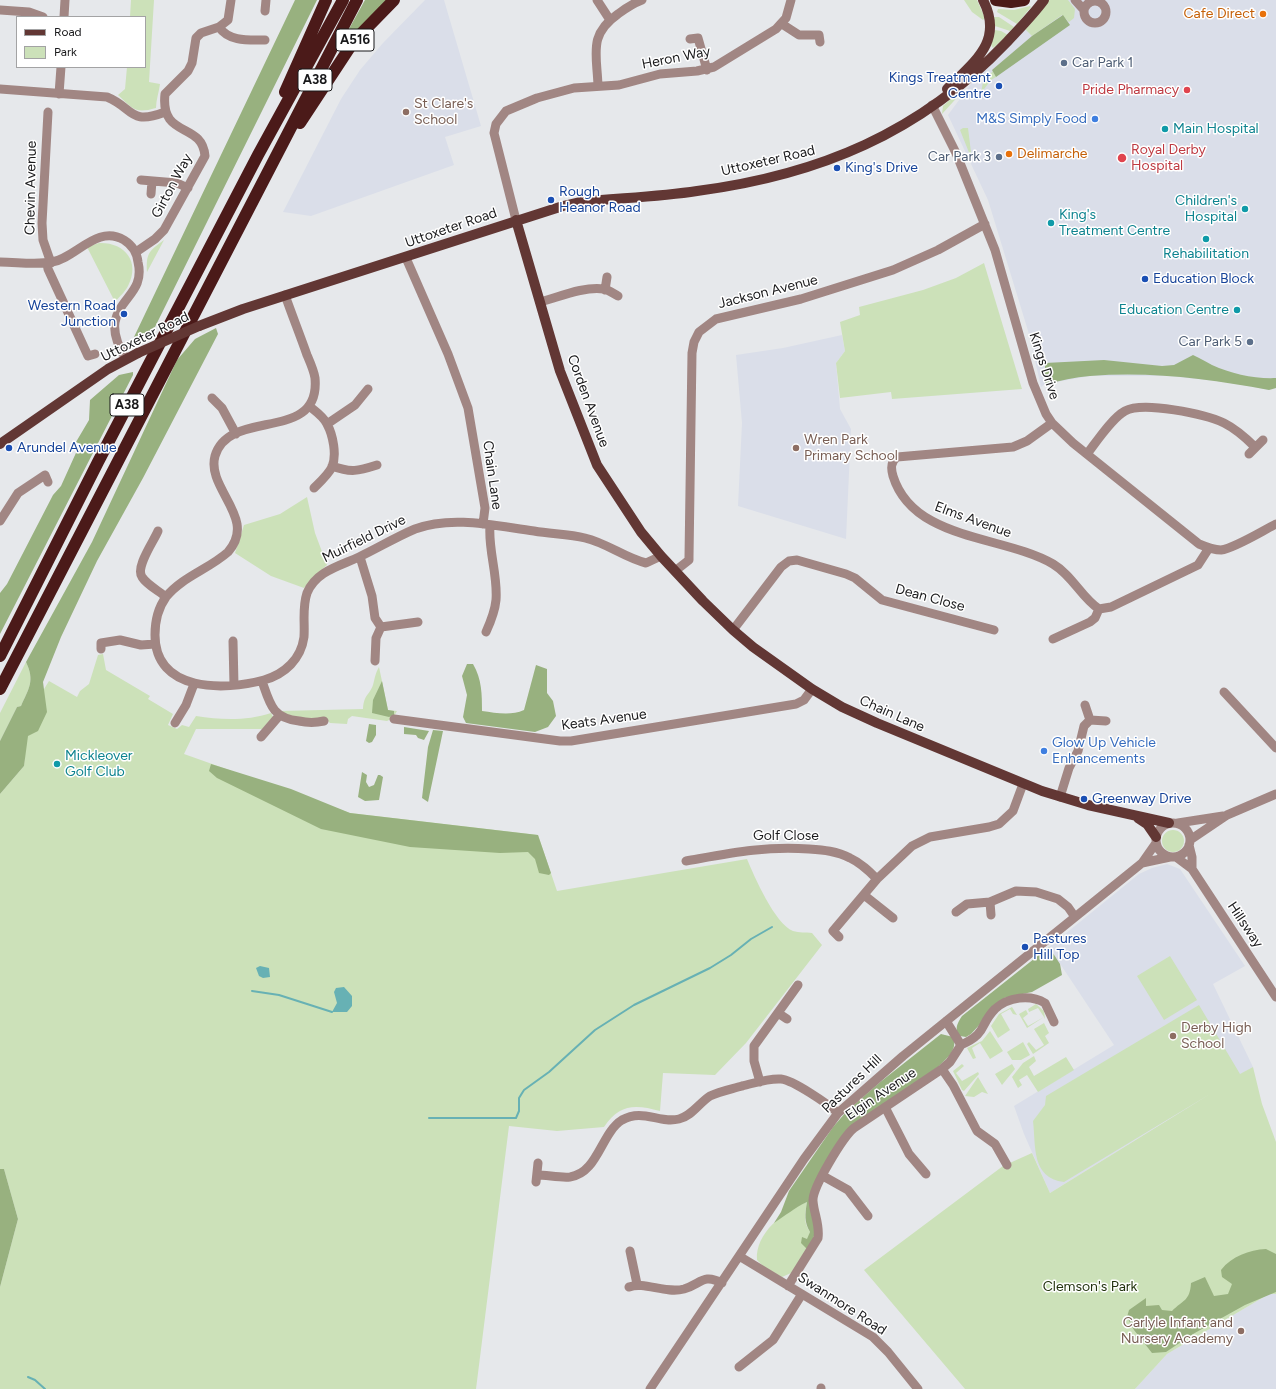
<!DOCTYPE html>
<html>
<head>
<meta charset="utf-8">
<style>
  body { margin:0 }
  #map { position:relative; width:1276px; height:1389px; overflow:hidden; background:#e6e8eb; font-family:Figtree,sans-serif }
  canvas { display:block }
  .legend { position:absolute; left:16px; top:16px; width:130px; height:52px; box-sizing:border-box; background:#fff; border:1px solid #a3a3a4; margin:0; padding:5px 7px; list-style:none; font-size:12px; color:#19191b }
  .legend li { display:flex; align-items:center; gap:8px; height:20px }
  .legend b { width:20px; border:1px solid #a3a3a4 }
</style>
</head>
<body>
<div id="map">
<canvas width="1276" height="1389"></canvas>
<ul class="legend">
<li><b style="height:5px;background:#623734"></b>Road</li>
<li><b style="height:11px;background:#cce1b9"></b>Park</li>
</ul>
</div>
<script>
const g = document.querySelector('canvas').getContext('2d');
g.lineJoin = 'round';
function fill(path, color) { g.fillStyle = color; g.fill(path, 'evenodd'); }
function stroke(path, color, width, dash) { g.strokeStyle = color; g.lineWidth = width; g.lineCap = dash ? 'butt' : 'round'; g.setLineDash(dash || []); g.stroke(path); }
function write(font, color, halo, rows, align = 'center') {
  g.font = font + ' Figtree,sans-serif'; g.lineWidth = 3; g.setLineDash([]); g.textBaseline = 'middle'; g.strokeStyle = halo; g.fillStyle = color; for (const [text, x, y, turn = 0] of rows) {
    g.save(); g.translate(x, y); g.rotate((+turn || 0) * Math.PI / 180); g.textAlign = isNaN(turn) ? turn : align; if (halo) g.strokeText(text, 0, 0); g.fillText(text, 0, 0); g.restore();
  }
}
fill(new Path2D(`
  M425 0H444L481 126 445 137 454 165 311 216 283 212 341 99 360 70 383 43Z
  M1048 0H1276V388L1269 390 1226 382 1169 376H1090L1045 384 1041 387 1029 334 988 200 948 115 982 69Z
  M842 335 845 351 836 363 840 409 851 429 846 539 738 506 742 423 736 355 783 348Z
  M1167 864 1180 869 1245 966 1213 984 1253 1067 1050 1193 1024 1134 1014 1106 1114 1045 1049 947 1139 874 1152 868Z
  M1269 1294H1276V1389H1135L1167 1354Z`), '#dadee9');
fill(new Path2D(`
  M131 0H154L149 82 160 84C159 92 156 100 156 108 135 114 133 109 118 95L125 89 127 67H145V17H130Z
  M964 0H977L985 18 983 20 972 12Z
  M1048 0H1068L1075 9 1074 18 1069 22 1062 15 1032 36 1024 28Z
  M1030 6 1031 7 1017 24 997 12 998 9 1014 10Z
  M994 17H999L1014 27 1010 31 995 26Z
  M995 30 1001 31 1008 35 993 48 991 45Z
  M993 71 996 77 991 80 981 93 983 82Z
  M961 90 963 91 942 114 943 106Z
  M963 128H968L972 160 960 130Z
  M164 240 147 272C146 253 149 251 164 240Z
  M99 243C124 242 141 261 128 286 125 292 119 297 115 302L87 247Z
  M984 263 1022 389 892 399 891 392 840 398 836 363 845 351 840 322 860 315 859 307 923 290 956 278Z
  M307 497 315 533 327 565 312 578 304 588 271 576 235 553 244 525 280 514Z
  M103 654 106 670 150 696 148 699 173 714 168 725 177 729 182 725 189 727 196 716C221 720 247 721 271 713L273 717 262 729H196L184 754 350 813 538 835 557 891 747 859C754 876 775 924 793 931 799 933 806 932 812 933L822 945 746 1043 715 1075 663 1073 660 1111C635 1104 619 1104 604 1127L557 1131 509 1126 476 1389H0V1287L18 1219 4 1169H0V794L24 766 28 715 49 681 77 697 80 691 89 684 98 655Z
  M26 662C35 681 29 688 21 706L17 707 0 741V713Z
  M379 667 388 710 397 711 393 718 387 721 352 716 348 719 347 724 330 723 325 718 300 720 280 711 363 709C364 694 369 696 373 685 375 678 375 674 379 667Z
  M1162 841a11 11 0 1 1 22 0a11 11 0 1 1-22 0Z
  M1170 956 1197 1000 1164 1020 1137 976Z
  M1036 1004 1044 1011 1045 1019 1044 1017 1027 1028 1019 1014 1026 1010 1028 1014 1023 1018 1028 1026 1044 1017 1038 1008 1029 1012 1028 1009Z
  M1199 1005 1240 1074 1253 1067 1262 1104 1276 1142V1294H1269L1167 1354 1135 1389H965L864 1270 1003 1166 1032 1153 1050 1193 1210 1094 1064 1182C1031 1178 1036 1146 1033 1121L1045 1105 1046 1096Z
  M1012 1007 1017 1015 1013 1014 1010 1009 1001 1014 1010 1030 998 1038 991 1026 999 1014Z
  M1044 1023 1049 1033 1045 1036 1049 1043 1033 1054 1027 1044 1029 1042 1036 1050 1044 1045 1034 1029Z
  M990 1031 1003 1051 990 1059 980 1043 972 1048 976 1058 973 1059 967 1048 982 1041Z
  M1023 1042 1030 1055 1021 1060H1012L1007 1052Z
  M1034 1056 1036 1061 1029 1067 1034 1076 1066 1057 1074 1070 1038 1092 1027 1075 1019 1080 1022 1085 1018 1088 1012 1077 1023 1063Z
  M962 1064 964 1066 956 1073 962 1081 978 1072 979 1074 964 1091 962 1090 953 1071Z
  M1012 1064 1015 1069 1002 1085 995 1074Z
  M978 1077 988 1094 982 1092 974 1097 965 1096Z
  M807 1202C805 1214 803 1222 810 1232L807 1249 791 1273 782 1277 764 1267 757 1260C755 1233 784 1211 807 1202Z`), '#cce1b9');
fill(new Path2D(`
  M295 0H317L153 331 134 337Z
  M365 0H387L359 28 341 51 338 49Z
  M1063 15 1070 25 996 77 992 70 1032 36Z
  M216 328 218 334 143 478 97 561 61 637 43 682 47 712 38 731 28 736 24 766 0 794V741L17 707 21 706C29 688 35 681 26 662L92 542 177 360 195 339Z
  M1193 355C1200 358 1206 362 1212 365 1232 374 1255 379 1276 378V388L1269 390C1210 379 1150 371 1090 376 1075 377 1060 381 1045 384V363L1104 360 1162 366 1174 365Z
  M133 372V375L0 634V593L7 584 53 495 61 486 80 444 76 442 89 420 90 400 119 375Z
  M467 664H473C482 679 482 695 482 711 496 713 511 716 524 710L536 665 547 669V693L553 701 556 716 548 727 535 732 466 723 463 717 467 695 462 676Z
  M382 681 388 710 394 711V715L389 717 372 713 373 700Z
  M369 724 376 725V735L372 742 369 743 366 741Z
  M404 727 429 731 424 740 418 738 416 735 404 734Z
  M433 730 443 731 428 802 422 798 428 747Z
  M211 764 291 789 350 813 538 835 551 873 549 875 539 873 535 859 528 852 500 853 410 847 321 829 217 778 209 771Z
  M362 772 367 775 366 782 369 787 374 785 378 775H380L383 777 379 800 365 801 358 797Z
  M1049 947 1060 964 1062 975 1032 992 1004 998 971 1034 966 1037 960 1036C954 1029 957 1024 962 1016Z
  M941 1034 953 1037C958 1050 947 1058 938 1067L852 1126 813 1187 815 1233 812 1242 807 1249 801 1243 802 1237 807 1239 810 1232C804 1222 805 1214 807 1202 794 1208 785 1216 774 1223L781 1212 789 1191 833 1127 847 1111 879 1083Z
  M0 1169H4L18 1219 0 1287Z
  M1266 1249 1276 1254V1292L1245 1305 1193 1334 1166 1352 1152 1353 1134 1330 1127 1317 1129 1310 1146 1298V1306L1159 1305 1162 1310 1172 1311C1183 1300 1190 1301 1191 1283L1205 1277 1214 1296 1228 1294 1232 1284 1222 1277 1221 1270C1232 1256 1249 1250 1266 1249Z`), '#98b17f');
fill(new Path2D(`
  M260 966 269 968 270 977 263 978 259 976 256 968Z
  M344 987 352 996V1006L347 1012H332L337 1003 334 992 336 988Z`), '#67b1b4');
stroke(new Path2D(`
  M252 991 279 995 332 1012
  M429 1118H516L519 1111V1098L524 1090 549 1072 595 1030 634 1005 710 968 731 955 751 939 772 927
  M28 1377 35 1380 45 1389`), '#67b1b4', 2);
stroke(new Path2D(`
  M597 0 610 20
  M1075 0 1084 10
  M1084 12a11 11 0 1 1 22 0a11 11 0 1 1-22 0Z
  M0 10 29 12 43 17
  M265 11 266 0
  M64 17 65 0
  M782 24 799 35H819L820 42
  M219 27C229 42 249 40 265 40
  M690 39 698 38 707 70
  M598 86C597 54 588 35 618 14 626 8 634 3 642 0
  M0 89 107 97C134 108 129 126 165 112
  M59 94 61 67
  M932 105 956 153 995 250 1033 383 1046 414 1052 423 1073 443 1199 544C1206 547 1213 550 1221 550 1235 548 1262 531 1276 524
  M48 112 42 223 43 240 51 263
  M141 180 177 183 188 188
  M151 194 152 181
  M516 220 494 133 496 124 506 111 537 98 574 88 619 85 660 74 697 71 714 67 776 29 786 18 791 0
  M136 252 155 239 164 230 205 156C202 121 160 139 165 94L188 71 192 63 196 38 201 33 219 27 228 20 231 0
  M406 258 448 354 468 408 485 508 483 524
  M0 262C17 262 35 265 52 262 76 258 97 224 124 240 132 245 137 253 138 262 145 292 120 297 115 322 113 336 119 348 126 359
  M47 263 48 269 88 356 95 354
  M605 290 607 277
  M285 295C292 315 300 335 307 355 310 362 314 371 315 378 321 444 229 407 215 456 206 489 258 518 228 552 209 569 182 577 166 597 158 608 155 621 155 635 155 692 224 691 264 680 285 674 301 659 304 637 305 622 302 608 307 593 316 571 340 566 359 557 378 548 396 537 415 529 452 515 496 526 534 531 551 534 569 534 585 538 607 543 625 558 646 563L661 556
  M540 302C559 297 584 286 604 289 609 290 614 294 618 296
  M212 398 222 408 236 434
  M309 406C315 411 323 416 327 424 333 435 337 455 332 467 328 475 320 482 314 488
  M1052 423 1027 441 1013 447 897 457C890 462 891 469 893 476 913 541 1003 535 1053 564 1073 576 1081 597 1099 609L1111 607 1198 565 1209 548
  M327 424 355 405 368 389
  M1087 454C1097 441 1112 418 1125 411 1143 401 1205 414 1224 423 1236 429 1246 438 1255 447
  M1249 454 1263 440
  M332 466C351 473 358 471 377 465
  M0 521 18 493 45 475 48 482
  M158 531C154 541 135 567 142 577 147 585 159 591 166 597
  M360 557 372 596 375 618 381 627 418 622
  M675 571 689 560V557L692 353 694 342 699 332 716 319 801 299 893 270 938 250 985 224
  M733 630 781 567 789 561 797 560 846 574 855 578 882 600 994 630
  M486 632C491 621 495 611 496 600 498 575 488 550 490 526
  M1053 639 1090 622 1095 618 1099 609
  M233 641 234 685
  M101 649V643L120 640 141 645 155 644
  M375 661 376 638 381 627
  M262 681C270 704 272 718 299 721 308 723 315 723 324 721
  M1224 692 1276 748
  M1085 705 1090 720
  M394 719 560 741H571L796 704 804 700 812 689
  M175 723 186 705 194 684
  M261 737 279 716
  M1060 797 1069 768 1078 751 1084 726 1090 720 1106 721
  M1178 823 1223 816
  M1156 840a17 17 0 1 1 34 0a17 17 0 1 1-34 0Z
  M1190 840 1227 815 1276 794
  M1189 845 1192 857V869
  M1176 857 1192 869 1276 997
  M686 861C731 853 763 846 809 849 823 850 837 851 850 858 861 863 869 871 877 879
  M1142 863 1170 857
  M864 895 893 918
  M990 902 991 915
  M956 912 967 904 990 902 1016 891 1036 892 1058 899 1068 907 1075 917
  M839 937 833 931 877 879 912 846 930 837 989 827 999 824 1013 811 1023 784
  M778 1013 787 1019
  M946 1021 961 1045
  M961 1045C988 1033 979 1025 995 1009 1008 997 1030 994 1045 1003L1054 1022
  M942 1069 953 1085 977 1131 995 1144 1007 1165
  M760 1082 754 1061V1046L798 985
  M885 1107 909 1154 926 1174
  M537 1175C547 1175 560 1178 570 1177 598 1173 601 1133 622 1120 643 1108 659 1124 679 1119 692 1116 699 1103 710 1096 720 1091 732 1089 742 1086 755 1083 768 1078 781 1079 793 1080 828 1104 838 1113
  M823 1176 848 1190 868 1216
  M536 1182 538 1163
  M630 1251 637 1284
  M739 1256 873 1337 888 1352 918 1389
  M788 1286 818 1238C820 1225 814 1214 813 1201 812 1188 843 1137 854 1128L942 1069 950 1062 961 1045
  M629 1287C644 1281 665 1294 684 1289 701 1284 703 1273 722 1283
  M739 1367 773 1340 802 1294
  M650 1389 804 1159 838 1113 903 1056 1142 863 1156 843
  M821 1389V1388`), '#a18683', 9);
stroke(new Path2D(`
  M947 89C975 61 1004 41 983 0
  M516 220 560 371 597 465 641 532 661 556 703 601 733 630 753 647 812 689 842 707 877 723 1042 791 1088 805 1169 823
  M199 326 243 309 563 206 580 202C619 198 658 197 697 191 819 175 920 133 1006 43 1019 29 1033 15 1044 0
  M0 444 108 369 138 353
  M1138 818 1147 824 1156 837`), '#623734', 10);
stroke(new Path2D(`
  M996 0 1011 2 1024 0
  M285 92 326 0
  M300 123 354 41 394 0
  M0 656 98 462 258 155 343 0
  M0 689 357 0`), '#4b1a19', 12);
stroke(new Path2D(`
  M138 353 199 326`), '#623734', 10);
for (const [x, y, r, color] of [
  [1263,14,4,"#e8710a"],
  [1064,63,4,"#5c6f8a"],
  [999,86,4,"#1a4fb4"],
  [1187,90,4,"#e0444e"],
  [406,112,4,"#8d6e63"],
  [1095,119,4,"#3f7fe0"],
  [1165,129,4,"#0f9aa8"],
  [1009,154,4,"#e8710a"],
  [999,157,4,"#5c6f8a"],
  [1122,158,5,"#e0444e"],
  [837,168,4,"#1a4fb4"],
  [551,200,4,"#1a4fb4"],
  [1245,209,4,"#0f9aa8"],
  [1051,223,4,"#0f9aa8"],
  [1206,239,4,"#0f9aa8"],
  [1145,279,4,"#1a4fb4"],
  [1237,310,4,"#0f9aa8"],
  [124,314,4,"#1a4fb4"],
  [1250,342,4,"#5c6f8a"],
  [9,448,4,"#1a4fb4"],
  [796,448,4,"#8d6e63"],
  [1044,751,4,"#3f7fe0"],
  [57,764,4,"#0f9aa8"],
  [1084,799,4,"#1a4fb4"],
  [1025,947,4,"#1a4fb4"],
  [1173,1036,4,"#8d6e63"],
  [1241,1331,4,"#8d6e63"]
]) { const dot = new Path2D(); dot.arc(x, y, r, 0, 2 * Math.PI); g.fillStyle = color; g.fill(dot); stroke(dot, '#fff', 1.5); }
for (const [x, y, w] of [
  [355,40,38],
  [315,80,34],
  [127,405,34]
]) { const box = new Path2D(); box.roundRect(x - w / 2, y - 11, w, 22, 3); g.fillStyle = '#fff'; g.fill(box); stroke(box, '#19191b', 1); }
write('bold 13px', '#19191b', null, [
  ["A516",355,40],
  ["A38",315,80],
  ["A38",127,405]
]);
write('14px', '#c56008', '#fff', [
  ["Cafe Direct",1255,14],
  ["Delimarche",1017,154,"left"]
], 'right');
write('14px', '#19191b', '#fff', [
  ["Heron Way",676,58,-11],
  ["Uttoxeter Road",768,161,-13],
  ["Girton Way",172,186,-62],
  ["Chevin Avenue",31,188,-89],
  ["Uttoxeter Road",451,228,-19],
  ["Jackson Avenue",768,292,-14],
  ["Uttoxeter Road",145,337,-26],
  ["Kings Drive",1044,366,72],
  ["Corden Avenue",588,401,70],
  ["Chain Lane",492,475,82],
  ["Elms Avenue",973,520,20],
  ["Muirfield Drive",364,539,-26],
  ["Dean Close",930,598,15],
  ["Chain Lane",892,714,24],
  ["Keats Avenue",604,720,-8],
  ["Golf Close",786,836],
  ["Hillsway",1245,925,56],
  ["Pastures Hill",852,1084,-44],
  ["Elgin Avenue",881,1094,-34],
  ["Swanmore Road",842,1304,33]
]);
write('14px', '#4e5e75', '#fff', [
  ["Car Park 1",1072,63,"left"],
  ["Car Park 3",991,157],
  ["Car Park 5",1242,342]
], 'right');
write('14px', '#164399', '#fff', [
  ["Kings Treatment",991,78,"right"],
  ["Centre",991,94,"right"],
  ["King's Drive",845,168],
  ["Rough",559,192],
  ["Heanor Road",559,208],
  ["Education Block",1153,279],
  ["Western Road",116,306,"right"],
  ["Junction",116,322,"right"],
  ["Arundel Avenue",17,448],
  ["Greenway Drive",1092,799],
  ["Pastures",1033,939],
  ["Hill Top",1033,955]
], 'left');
write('14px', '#be3a42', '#fff', [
  ["Pride Pharmacy",1179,90],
  ["Royal Derby",1131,150,"left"],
  ["Hospital",1131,166,"left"]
], 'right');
write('14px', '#785e54', '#fff', [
  ["St Clare's",414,104],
  ["School",414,120],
  ["Wren Park",804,440],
  ["Primary School",804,456],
  ["Derby High",1181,1028],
  ["School",1181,1044],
  ["Carlyle Infant and",1233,1323,"right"],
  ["Nursery Academy",1233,1339,"right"]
], 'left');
write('14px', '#366cbe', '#fff', [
  ["M&S Simply Food",1087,119],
  ["Glow Up Vehicle",1052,743,"left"],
  ["Enhancements",1052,759,"left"]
], 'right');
write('14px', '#0d838f', '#fff', [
  ["Main Hospital",1173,129],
  ["Children's",1237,201,"right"],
  ["Hospital",1237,217,"right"],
  ["King's",1059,215],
  ["Treatment Centre",1059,231],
  ["Rehabilitation",1206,254,"center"],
  ["Education Centre",1229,310,"right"],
  ["Mickleover",65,756],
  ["Golf Club",65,772]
], 'left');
write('14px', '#21320d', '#fff', [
  ["Clemson's Park",1090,1287]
]);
</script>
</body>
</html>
